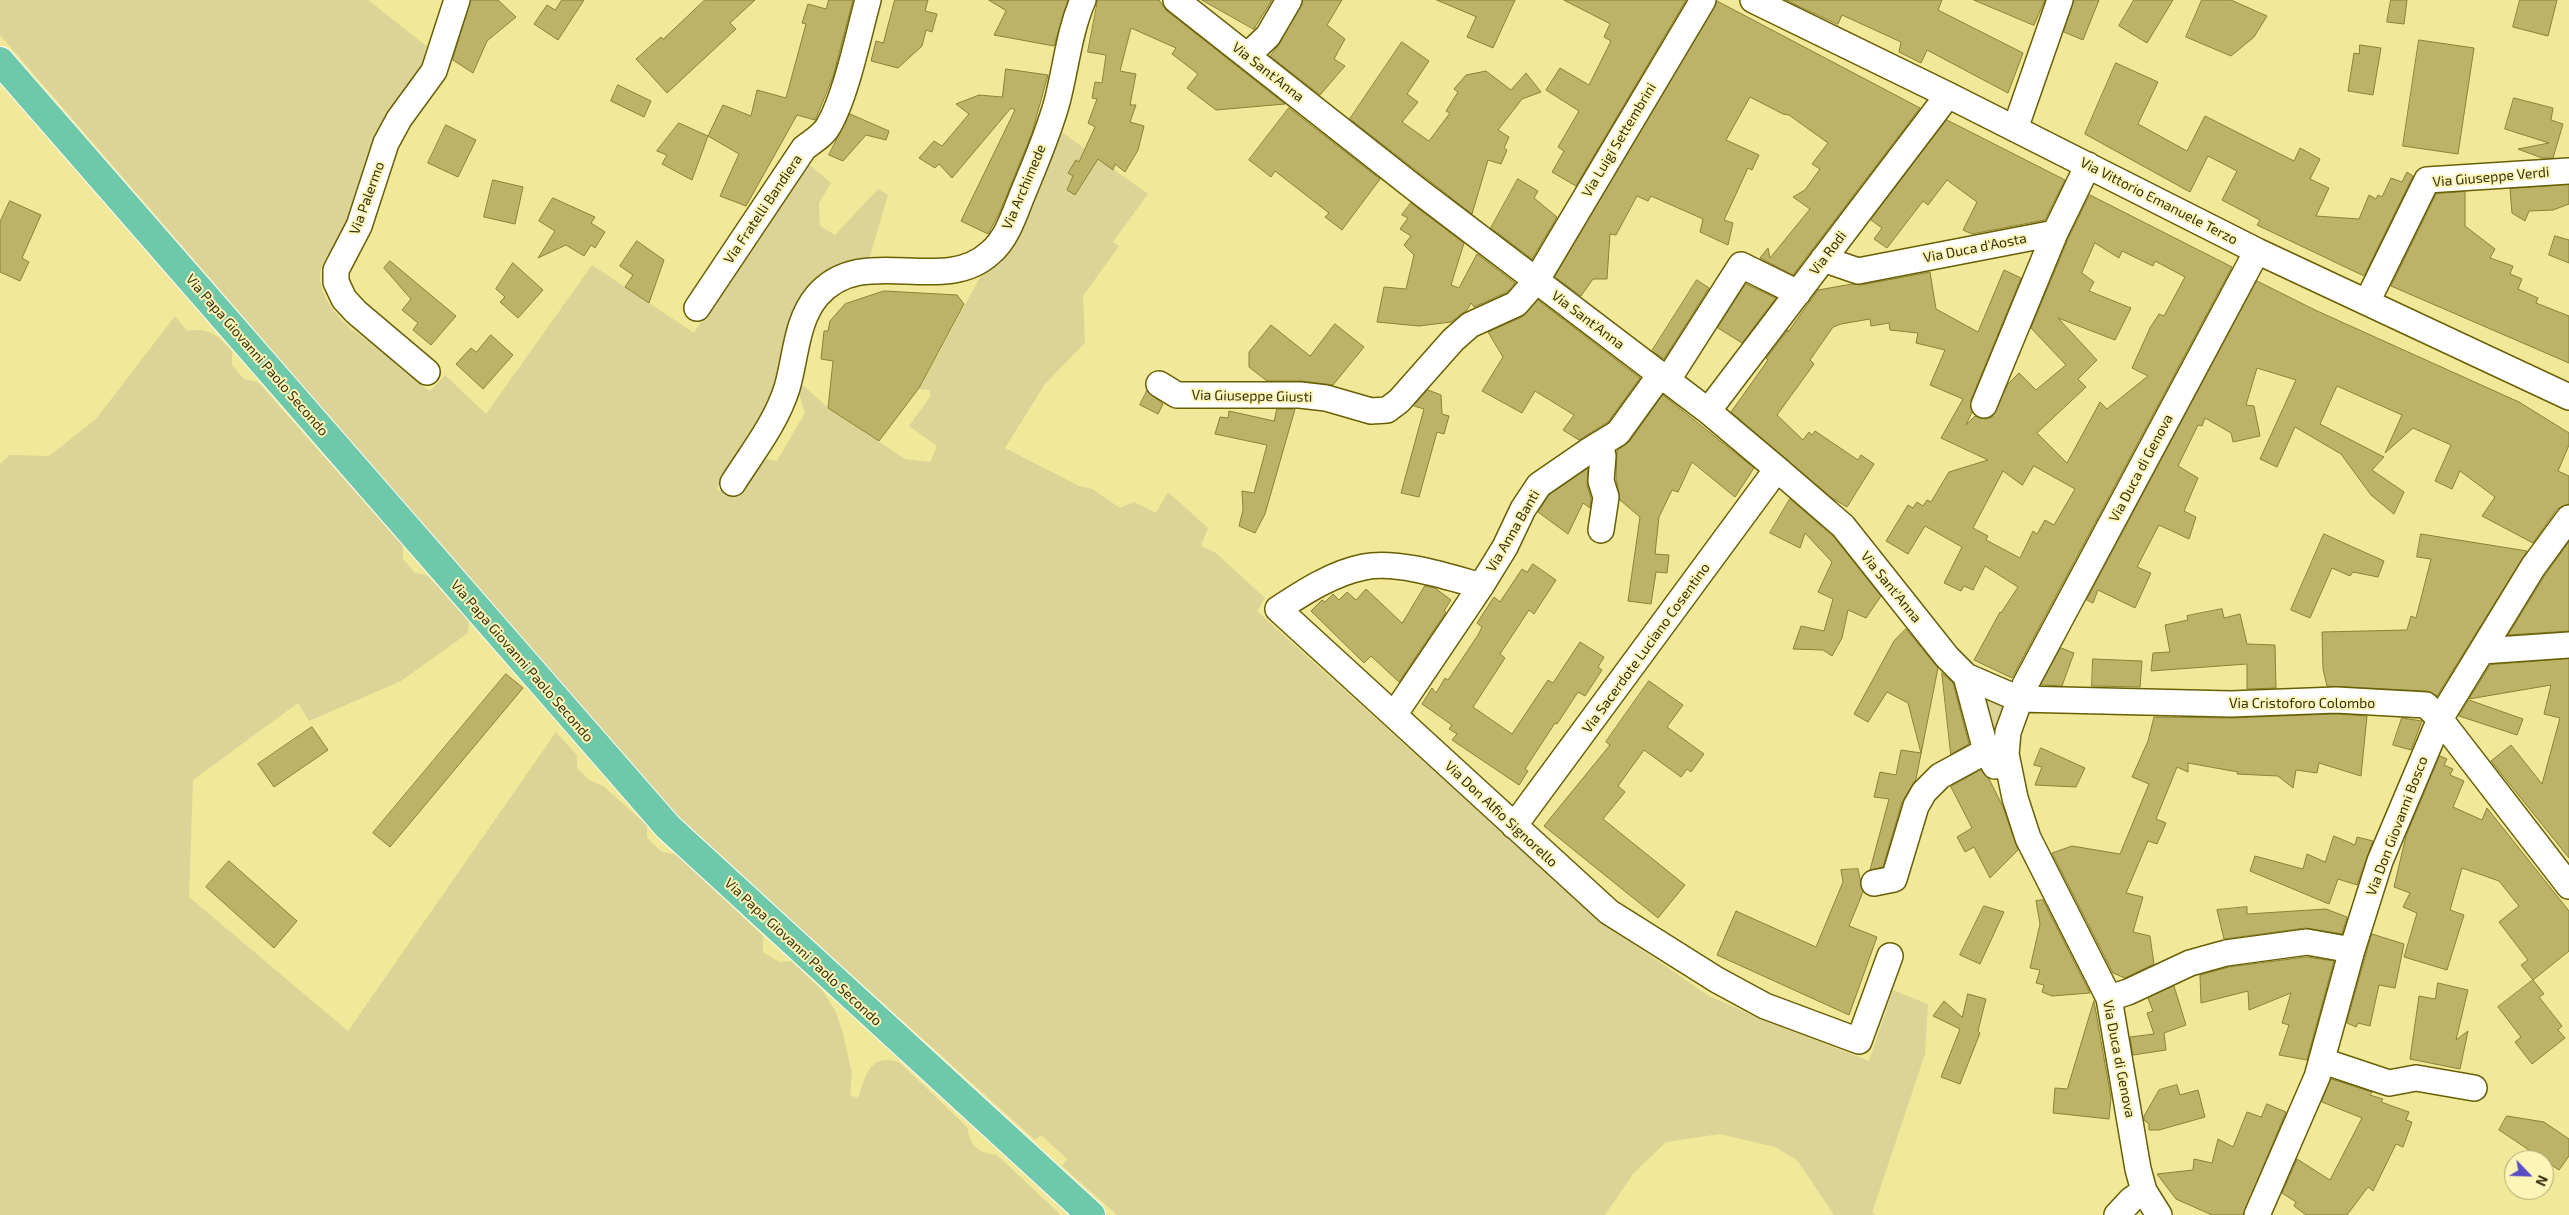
<!DOCTYPE html>
<html>
<head>
<meta charset="utf-8">
<style>
  body { margin:0 }
  #map { position:relative; width:2569px; height:1215px; overflow:hidden; background:#f2e899; font-family:"Exo 2",sans-serif }
  canvas { display:block }
  .north { position:absolute; left:2504px; top:1150px; width:50px; height:50px; box-sizing:border-box; background:#fcf5b7; border:1px solid #aca774; border-radius:50%; rotate:114deg; font-size:14px; font-weight:700; line-height:20px; text-align:center; color:#353110 }
  .north::after { content:''; display:block; margin:auto; width:18px; height:22px; background:#594dc5; clip-path:polygon(50% 0,100% 100%,50% 72%,0 100%) }
</style>
</head>
<body>
<div id="map">
<canvas width="2569" height="1215"></canvas>
<div class="north">N</div>
</div>
<script>
const g = document.querySelector('canvas').getContext('2d');
g.lineJoin = 'round';
function fill(path, color) { g.fillStyle = color; g.fill(path, 'evenodd'); }
function stroke(path, color, width, dash) { g.strokeStyle = color; g.lineWidth = width; g.lineCap = dash ? 'butt' : 'round'; g.setLineDash(dash || []); g.stroke(path); }
function write(font, color, halo, rows, align = 'center') {
  g.font = font + ' "Exo 2",sans-serif'; g.lineWidth = 4; g.setLineDash([]); g.textBaseline = 'middle'; g.strokeStyle = halo; g.fillStyle = color; for (const [text, x, y, turn = 0] of rows) {
    g.save(); g.translate(x, y); g.rotate((+turn || 0) * Math.PI / 180); g.textAlign = isNaN(turn) ? turn : align; if (halo) g.strokeText(text, 0, 0); g.fillText(text, 0, 0); g.restore();
  }
}
fill(new Path2D(`
  M0 0H368L434 52 342 238C334 247 323 258 321 270 316 293 338 319 355 332 361 337 368 340 374 345 393 361 409 378 430 391L445 375 486 414 592 265 694 333 802 159 831 183 819 203 820 226 835 235 878 189 888 195 869 259 845 266 768 411 716 490 740 491 761 458 777 461 805 413 796 384 805 387 828 408 905 459 930 462 937 446 909 426 930 397V390L919 389 984 270 1056 128 1148 194 1113 242 1119 246 1083 296 1085 343 1045 384 1005 448 1079 486 1092 489 1120 508 1134 502 1156 513 1168 492 1208 528 1201 546 1216 553 1265 598 1257 611 1601 922 1709 996 1759 1018 1869 1061 1893 990 1928 1004 1925 1054 1872 1213 1876 1215H1834L1797 1160 1775 1147 1720 1134 1666 1142 1633 1174 1605 1215H1117L1062 1166 1067 1159 1041 1135 1035 1140 694 833 630 765 0 35Z
  M175 316 187 331C210 327 217 335 232 351V365L244 379 258 382 403 546V559L415 573 427 575 469 621 468 633 401 681 309 721 298 703 193 780 189 897 348 1031 556 732 577 755V768L589 780 603 786 647 825V838L662 852 676 854 763 936V952L779 962 791 961 821 989 835 1010 843 1033 852 1074 850 1095 858 1098C866 1075 869 1053 899 1062L967 1127C971 1146 977 1153 997 1155L1061 1215H0V464L10 455 49 456 96 419Z
  M1986 697 2007 706 2000 730H1993L1983 702Z`), '#dbd496');
const building = new Path2D(`
  M471 0H498L516 17 487 41 473 73 453 60Z
  M562 0H584L558 40 534 24 547 5 555 10Z
  M705 0H755L730 23 736 29 667 93 636 59 661 37 663 39Z
  M829 0H853L833 77 816 118 815 120 797 115 746 206 720 196 739 154 708 136 723 105 751 116 757 90 786 98 806 24 802 23 808 4 826 9Z
  M895 0H928L925 11 937 14 932 32 926 30 922 46 898 68 871 61 876 41 883 43Z
  M989 0H1068L1054 46 994 35 1006 11Z
  M1098 0H1159L1167 11 1285 104 1216 110 1187 88 1198 74 1172 54 1176 48 1131 28 1120 71 1136 74 1130 105H1136L1130 122 1144 126 1138 150 1125 172 1115 164 1113 170 1098 159 1075 195 1067 190 1073 176 1068 173 1076 160 1079 162 1095 127 1088 123 1097 99 1092 98 1095 82 1102 83 1106 55 1088 52Z
  M1202 0H1272L1254 29Z
  M1303 0H1342L1327 25 1345 39 1334 59 1345 66 1320 95 1270 56 1280 43Z
  M1437 0H1515L1493 48 1467 37 1476 17Z
  M1564 0H1686L1576 186 1552 172 1564 151 1558 147 1579 111 1546 90 1560 68 1589 85 1611 41 1604 37 1610 24Z
  M1786 0H1942L1938 10 2023 53 2008 93 1927 50 1921 63 1899 52 1901 42 1842 15 1838 24Z
  M1974 0H2045L2034 25Z
  M2074 0H2099L2083 40 2064 32Z
  M2134 0H2173L2147 43 2119 26Z
  M2202 0H2231L2267 16 2254 37 2231 56 2186 37Z
  M2391 0H2407L2404 24 2387 22Z
  M2520 0H2557L2548 36 2513 27Z
  M1717 1 1920 108 1793 275 1760 258 1768 248 1770 258 1810 209 1793 197 1805 190 1820 169 1812 164 1828 143 1789 115 1783 114 1750 97 1726 140 1759 155 1752 170 1748 168 1724 220 1733 223 1728 245 1700 232 1703 219 1651 196 1648 201 1637 196 1616 235 1610 234 1607 279H1593L1581 296 1555 277Z
  M2419 40 2474 48 2458 154 2403 146Z
  M1402 42 1429 61 1407 94 1418 102 1402 122 1429 141 1450 113 1446 111 1458 92 1454 89 1466 75 1486 71 1511 90 1526 73 1541 92 1522 99 1498 130 1509 137 1504 148 1507 150 1501 164 1488 160 1472 214 1350 119Z
  M2360 45 2381 48 2373 95 2348 91 2354 53 2359 54Z
  M2116 63 2158 82 2138 124 2187 151 2205 116 2294 161 2300 148 2320 159 2310 179 2329 188 2316 216 2359 219 2369 195 2376 199 2378 195 2382 197 2391 178 2402 182 2407 172 2413 176 2364 276 2257 225 2260 220 2222 200 2237 171 2208 156 2190 192 2085 134Z
  M1006 69 1048 75 1032 133 999 214 988 234 961 221 1015 110 1011 108 952 178 939 164 935 168 919 158 934 141 942 146 969 114 956 104 979 95 1002 97Z
  M618 85 651 101 644 117 611 101Z
  M2514 98 2553 108 2551 120 2563 124 2553 158H2542L2518 149 2549 143 2505 129Z
  M1289 108 1380 179 1342 230 1325 217 1329 213 1275 171 1271 177 1249 160Z
  M850 114 889 131 886 140 866 135 843 161 829 155Z
  M1947 120 2065 180 2045 220 1972 234 1963 230 1977 202 1947 180 1928 205 1923 201 1887 248 1874 239 1882 228 1871 220Z
  M679 123 708 136 692 180 662 164 667 155 657 151Z
  M446 125 476 140 458 177 428 163Z
  M1518 179 1538 191 1534 198 1557 217 1532 259 1491 228Z
  M493 180 523 187 515 224 484 217Z
  M2569 185V204L2553 210 2529 211 2525 221 2512 213 2510 189Z
  M2465 192V226L2495 249 2490 258 2513 266 2510 274 2522 279 2518 289 2538 298 2536 303 2569 316V363L2391 286 2436 194Z
  M2090 195 2232 267 2012 678 1974 660 2000 612 2001 613 2018 587 1985 566 1973 590 1964 586 1961 591 1944 583 1962 547 1925 526 1908 554 1886 541 1908 505 1913 508 1917 502 1923 506 1927 500 1931 502 1949 472 1988 460 1941 438 1963 399 1930 385 1945 350 1916 343 1918 333 1890 330 1889 323 1871 326 1870 319 1841 324 1833 327 1810 360 1814 364 1777 415 1803 440 1809 432 1812 435 1815 431 1858 460 1861 455 1874 464 1847 507 1832 498 1731 412 1768 360 1766 358 1788 330V332L1818 290 1852 284 1861 285 1930 272 1936 309 1978 332 2004 270 2021 278 1971 400 1972 412 1966 425 1975 416 1985 419 1992 417 2008 384 2019 373 2036 390 2066 365 2031 328 2068 239ZM2095 243 2119 258 2122 251 2153 266 2155 261 2185 277 2164 316 2159 314 2150 328 2132 368 2148 376 2107 409 2100 402 2067 463 2037 433 2086 387 2078 379 2097 360 2058 318 2115 340 2131 308 2089 291 2094 282 2082 273ZM2034 466 2075 489 2054 525 2045 520 2037 534 2033 531 2020 558 1986 540 1988 536 1973 528 2003 471 2022 485Z
  M553 198 595 217 591 223 605 232 595 248 591 245 584 256 566 245 538 258 555 231 539 221Z
  M10 201 41 215 22 258 29 262 20 281 0 272V222Z
  M1411 203 1464 243 1451 285 1459 288 1477 254 1515 283 1507 292 1474 307 1471 303 1467 310 1451 322 1419 326 1377 322 1384 287 1406 289 1414 255 1404 245 1411 236 1400 229 1408 218 1402 215Z
  M2555 236 2569 240V263L2549 255Z
  M637 241 664 260 649 303 625 287 633 275 620 266Z
  M390 261 456 316 431 345 413 330 418 323 402 310 411 299 384 268Z
  M513 263 543 290 518 318 500 302 505 297 496 289Z
  M1697 280 1709 288 1664 359 1652 351Z
  M2257 281 2315 310 2519 402 2569 433V445L2558 471 2569 476V504L2557 509 2533 543 2482 516 2495 497 2460 471 2452 489 2435 481 2451 445 2413 428 2385 453 2402 415 2337 386 2320 424 2384 457 2372 470 2404 492 2394 514 2371 495 2341 454 2295 427 2277 467 2260 459 2296 380 2257 368 2246 405 2254 406 2260 436 2233 442 2231 433 2205 418 2202 426 2198 425 2178 466 2198 478 2184 511 2196 517 2189 539 2159 525 2137 567 2151 573 2135 608 2098 590 2093 603 2087 600Z
  M1746 284 1776 298 1742 343 1718 328Z
  M884 291 957 295 964 304 919 388 879 441 828 408 833 361 821 359 824 331H828L830 321 845 304Z
  M1538 300 1640 378 1608 422 1579 440 1563 430 1574 415 1535 391 1522 413 1482 391 1503 357 1488 332 1522 317Z
  M1335 324 1364 347 1333 385 1302 381H1267L1249 367V352L1271 325 1310 356Z
  M491 335 513 355 483 389 456 364 471 348 476 352Z
  M1428 390 1441 395 1442 414 1449 416 1444 434 1437 432 1419 497 1401 493 1424 409 1414 406Z
  M1147 391 1163 404 1158 414 1140 405Z
  M1663 395 1754 468 1735 497 1692 462 1678 492 1672 490 1659 517 1655 554 1669 555 1667 573 1656 572 1651 604 1628 601 1640 517 1620 500 1616 479 1617 451 1629 442Z
  M1277 409H1295L1265 514 1255 533 1239 526 1243 510 1242 491 1254 493 1267 445 1215 434 1220 417 1228 418 1229 411 1274 421Z
  M1588 469 1587 485 1591 498 1590 508 1583 503 1568 534 1538 512 1549 495Z
  M1790 499 1833 536 1881 596 1866 618 1848 610 1842 638 1832 656 1823 650 1793 649 1801 626 1824 631 1833 599 1818 592 1832 562 1805 533 1800 548 1770 533Z
  M2324 534 2384 561 2378 577 2353 572 2350 576 2332 568 2310 618 2291 610Z
  M2421 534 2527 551 2437 696 2427 691 2327 686 2323 669 2322 632 2407 630 2411 616 2416 618 2431 559 2417 557Z
  M2569 542V631L2508 635 2545 575Z
  M1533 564 1556 580 1534 614 1529 610 1500 654 1505 658 1473 707 1512 734 1548 680 1553 683 1580 642 1604 657 1598 667 1602 670 1585 696 1578 692 1557 724 1555 723 1525 769 1528 771 1519 785 1452 740 1457 734 1449 729 1452 725 1422 704 1432 688 1436 693 1445 678 1448 680 1478 635 1482 627 1477 623 1494 597 1500 602 1522 569 1527 572Z
  M1425 586 1435 588 1451 600 1444 611 1446 612 1399 682 1371 656 1364 663 1311 611 1322 600 1325 602 1333 594 1339 600 1347 592 1356 600 1366 589 1402 623Z
  M2222 609 2224 618 2240 614 2247 644 2275 645 2276 688 2247 689V664L2151 671 2153 653 2170 652 2165 625 2188 620 2187 616Z
  M1906 629 1938 668 1916 779 1902 802 1883 867 1870 870 1889 799 1874 797 1880 772 1896 775 1901 750 1921 753 1908 703 1887 692 1868 722 1854 714 1894 641Z
  M2061 648 2074 653 2062 686 2041 685Z
  M2093 659 2142 661 2140 687 2092 686Z
  M2569 659V858L2491 761 2511 745 2542 784 2560 718 2544 714 2551 685 2469 699 2490 665Z
  M1942 673 1953 683 1969 744 1951 754Z
  M506 674 523 688 390 847 373 833Z
  M1649 681 1683 705 1667 727 1704 754 1691 772 1687 769 1681 777 1644 750 1618 786 1625 792 1603 819 1685 885 1658 918 1544 826 1610 745 1606 742Z
  M2469 700 2523 719 2517 735 2459 716Z
  M2336 714 2367 716 2361 776 2319 763 2317 773 2296 770 2293 788 2278 776 2237 774 2238 772 2188 763V772L2177 767 2156 819 2166 823 2157 844 2148 841 2126 893 2143 897 2133 932 2150 936 2154 964 2125 978 2113 973 2052 853 2072 846 2120 854 2149 784 2132 777 2148 741 2154 717 2231 718Z
  M2402 718 2422 721 2411 750 2393 745Z
  M312 727 328 750 274 787 258 764Z
  M2041 748 2085 768 2076 787 2035 785 2042 767 2034 765Z
  M2440 756 2447 759 2444 765 2453 769 2450 775 2464 781 2453 807 2482 820 2487 808 2569 911V951L2533 980 2521 965 2528 960 2499 922 2519 906 2499 881 2462 868 2450 910 2464 915 2447 970 2404 957 2417 913 2403 907 2410 893 2394 887 2406 836Z
  M1981 770 1989 779 2003 807 2018 850 1990 878 1974 847 1965 852 1957 837 1972 828 1951 787Z
  M2334 836 2355 845 2357 837 2373 841 2357 885 2338 879 2329 904 2250 871 2255 856 2303 869 2307 854 2325 862Z
  M229 861 297 921 274 948 206 887Z
  M1858 869 1863 892 1849 926 1877 937 1849 1015 1717 955 1736 911 1816 947 1843 882 1841 870Z
  M2043 900 2090 993 2052 996 2042 992 2044 985 2036 983 2040 970 2030 968 2040 924 2036 901Z
  M1984 906 2004 912 1980 964 1960 955Z
  M2247 907V914L2326 909 2347 917 2342 934 2305 928 2224 939 2217 910Z
  M2372 934 2404 944 2395 988 2379 985 2370 1026 2358 1023 2356 1027 2347 1023Z
  M2307 957 2334 961 2307 1060 2279 1055 2289 1025 2282 1023 2291 993 2249 1010 2248 991 2201 1003 2200 975 2229 967Z
  M2533 980 2544 994 2539 997 2562 1026 2558 1030 2565 1038 2532 1064 2515 1042 2521 1037 2498 1007Z
  M2438 983 2468 990 2456 1040 2468 1031 2460 1069 2410 1059 2419 996 2435 999Z
  M2174 986 2186 1025 2164 1033 2166 1050 2133 1055 2130 1037 2154 1034 2147 1013 2153 1011 2148 998Z
  M1968 994 1986 999 1978 1031 1980 1033 1960 1084 1941 1077 1960 1029 1933 1016 1944 1001 1962 1017Z
  M2094 1001 2111 1098 2109 1119 2053 1113 2055 1088 2067 1089Z
  M2331 1079 2372 1092 2370 1095 2383 1099 2381 1102 2409 1112 2406 1120 2412 1122 2403 1147 2396 1144 2373 1191 2368 1187 2347 1215H2306L2294 1206 2296 1202 2282 1193 2297 1159 2330 1180 2362 1118 2322 1102Z
  M2177 1085 2180 1095 2198 1090 2205 1117 2159 1130H2149V1124L2144 1120V1116L2159 1090Z
  M2267 1104 2286 1112 2243 1215H2212L2176 1199 2157 1174 2193 1170 2194 1159 2212 1163 2218 1139 2233 1147 2247 1112 2261 1117Z
  M2507 1116 2544 1122 2569 1139V1156L2559 1170 2499 1130Z`);
fill(building, '#bcb369');
stroke(building, '#8b8233', 1);
const minor = new Path2D(`
  M1176 0 1416 189 1708 411 1777 469 1843 526 1947 657 1966 676 2019 699 2231 704 2336 700 2426 705 2440 719 2569 886
  M1753 0 1948 95 2257 251 2569 397
  M1248 55 1268 36 1289 0
  M2015 129 2060 0
  M1823 259 1858 271 2055 233 2088 165
  M2367 302 2427 180 2569 171
  M697 308 804 148C813 141 824 135 829 125 847 93 858 36 868 0
  M427 372 356 312 344 299 336 282V270L359 226 386 143 399 119 434 71 457 0
  M1667 381 1741 265 1798 293
  M1159 384 1177 395H1300L1326 398 1371 411 1387 410 1399 401 1453 340 1470 325 1516 304 1536 281 1703 0
  M1984 405 2055 233
  M1708 411 1948 95
  M1600 444 1603 456 1601 481 1606 497 1601 530
  M733 483C752 453 776 423 787 388 796 357 796 321 817 296 863 242 942 297 990 253 1006 240 1014 216 1021 198 1034 166 1048 135 1057 102 1066 68 1069 32 1083 0
  M1481 586C1449 577 1397 560 1364 567 1333 573 1304 592 1278 609L1609 912 1717 980 1765 1006 1859 1041 1890 956
  M2482 651 2569 645
  M1966 676 1986 751 1995 766
  M1394 715 1481 586 1505 547 1523 509 1539 485 1587 452 1618 433 1660 375
  M1514 826 1777 469
  M1874 883 1894 879 1916 806 1924 792 1940 776 1986 751
  M2109 998 2128 992 2190 963 2226 953 2307 942 2352 950
  M2323 1061 2389 1083 2416 1078 2474 1088
  M2117 1215 2131 1200 2144 1191
  M2159 1215 2144 1191 2138 1169 2109 998 2028 838 2015 798 2006 754 2008 732 2025 685 2257 251
  M2257 1215 2317 1077 2352 950 2380 861 2440 719 2533 567 2569 518`);
const major = new Path2D(`
  M0 61 668 827 1091 1215`);
stroke(minor, '#695f03', 28);
stroke(major, '#fff', 30);
stroke(minor, '#fff', 25);
stroke(major, '#6ec8aa', 28);
write('14px', '#353110', '#fcf5b7', [
  ["Via Sant'Anna",1268,72,38],
  ["Via Luigi Settembrini",1619,140,-59],
  ["Via Giuseppe Verdi",2491,177,-5],
  ["Via Archimede",1024,187,-67],
  ["Via Palermo",367,198,-70],
  ["Via Vittorio Emanuele Terzo",2159,201,27],
  ["Via Fratelli Bandiera",763,209,-56],
  ["Via Duca d'Aosta",1975,248,-11],
  ["Via Rodi",1828,253,-53],
  ["Via Sant'Anna",1588,320,37],
  ["Via Papa Giovanni Paolo Secondo",257,355,49],
  ["Via Giuseppe Giusti",1252,396,1],
  ["Via Duca di Genova",2141,468,-62],
  ["Via Anna Banti",1513,531,-60],
  ["Via Sant'Anna",1891,587,51],
  ["Via Sacerdote Luciano Cosentino",1646,648,-54],
  ["Via Papa Giovanni Paolo Secondo",522,661,49],
  ["Via Cristoforo Colombo",2302,703],
  ["Via Don Alfio Signorello",1501,814,43],
  ["Via Don Giovanni Bosco",2397,826,-69],
  ["Via Papa Giovanni Paolo Secondo",803,952,43],
  ["Via Duca di Genova",2119,1059,79]
]);
</script>
</body>
</html>
